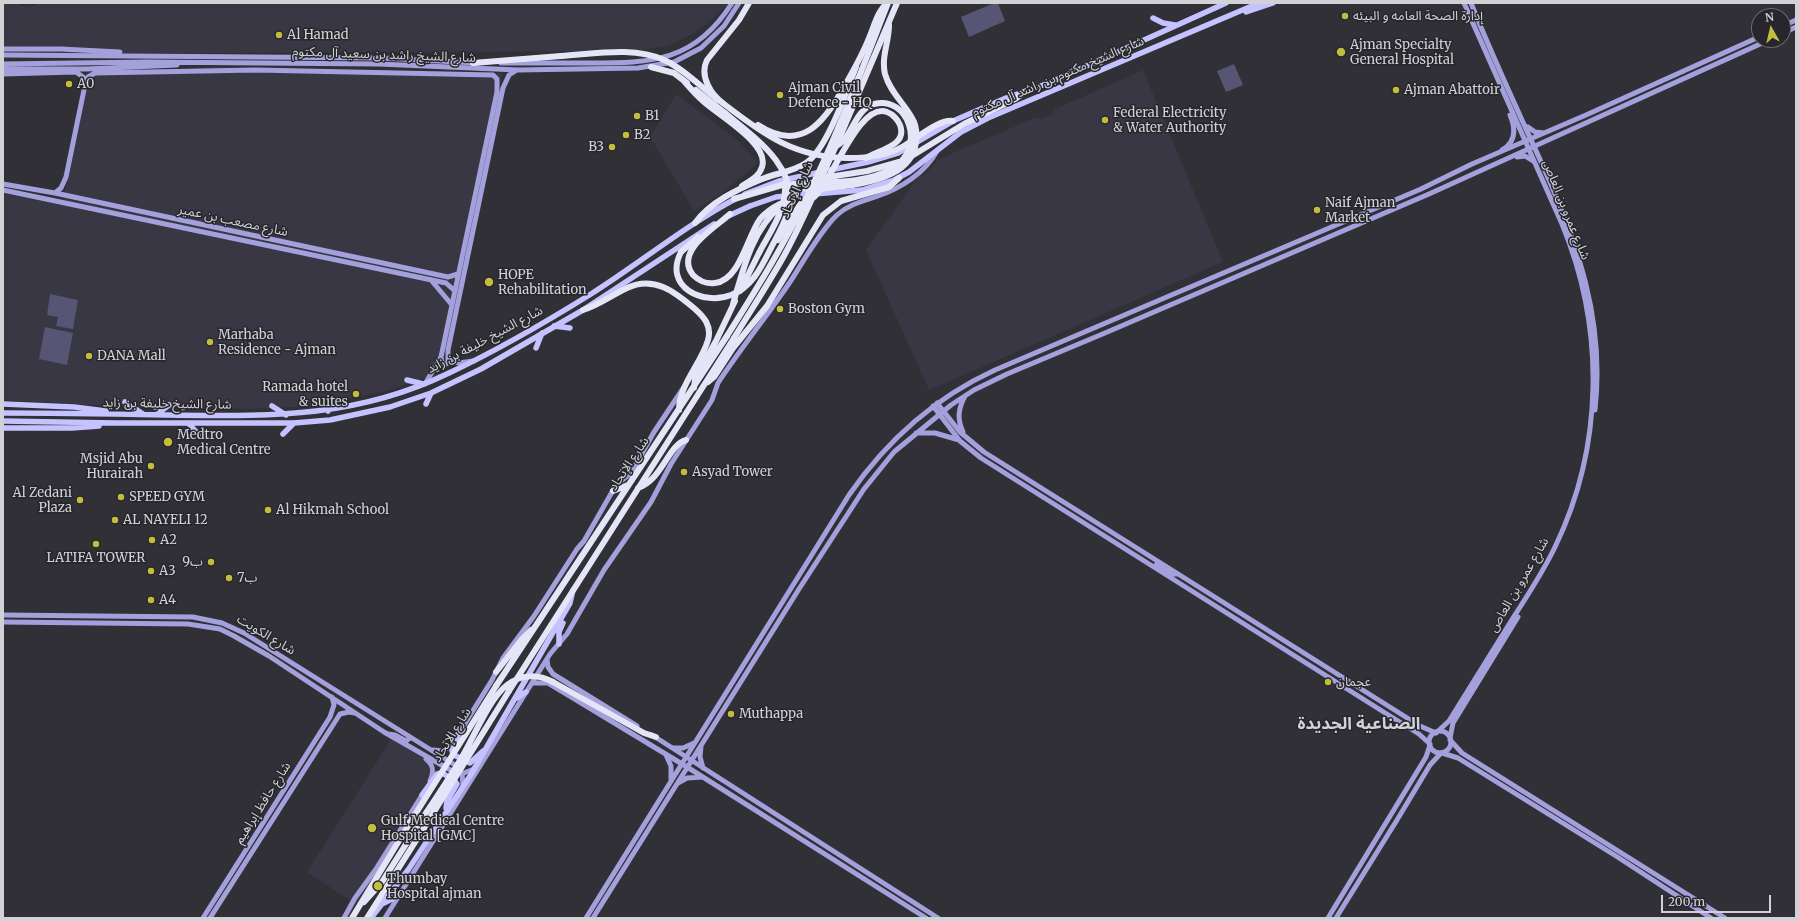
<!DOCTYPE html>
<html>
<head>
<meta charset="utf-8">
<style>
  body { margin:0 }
  #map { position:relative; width:1799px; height:921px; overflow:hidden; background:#303036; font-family:Merriweather,serif }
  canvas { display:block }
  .frame { position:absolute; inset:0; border:4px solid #d2d2d6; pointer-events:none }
  .north { position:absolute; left:1751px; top:8px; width:40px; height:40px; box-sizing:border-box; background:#26262c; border:1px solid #6b6b70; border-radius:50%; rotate:352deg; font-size:11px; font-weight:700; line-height:16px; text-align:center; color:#d2d2d6 }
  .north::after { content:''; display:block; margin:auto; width:14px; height:18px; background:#c3bd3e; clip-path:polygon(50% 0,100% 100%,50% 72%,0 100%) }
  .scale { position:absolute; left:1661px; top:895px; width:110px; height:18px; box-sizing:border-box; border:2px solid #d2d2d6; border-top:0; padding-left:5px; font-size:12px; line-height:14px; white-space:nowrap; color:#d2d2d6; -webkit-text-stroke:3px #26262c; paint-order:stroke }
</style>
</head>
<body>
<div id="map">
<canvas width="1799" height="921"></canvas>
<div class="frame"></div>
<div class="north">N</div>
<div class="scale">200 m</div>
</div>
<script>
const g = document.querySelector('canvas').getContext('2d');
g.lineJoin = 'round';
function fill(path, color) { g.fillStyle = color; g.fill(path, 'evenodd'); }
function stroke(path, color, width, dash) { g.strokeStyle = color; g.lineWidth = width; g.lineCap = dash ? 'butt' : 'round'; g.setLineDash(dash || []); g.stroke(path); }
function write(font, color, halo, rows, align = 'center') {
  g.font = font + ' Merriweather,"Noto Sans Arabic",serif'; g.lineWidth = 3; g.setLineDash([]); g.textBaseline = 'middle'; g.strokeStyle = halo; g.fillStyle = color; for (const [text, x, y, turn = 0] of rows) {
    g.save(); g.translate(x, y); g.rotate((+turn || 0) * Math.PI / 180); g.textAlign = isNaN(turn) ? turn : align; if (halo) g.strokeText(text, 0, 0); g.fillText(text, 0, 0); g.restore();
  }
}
fill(new Path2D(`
  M3 3H18L21 6 31 7 40 3H729L707 24 694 33 678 42 663 47 633 51 3 54Z
  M214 67 502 73 444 359 439 373 387 391 314 406 250 409 148 408 3 400V193L62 205 88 74Z
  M1143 70 1223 262 929 390 866 250 919 176H923L939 159 1037 117 1042 119 1054 114 1053 110Z
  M676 94 738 140 758 163 725 191 694 211 650 137Z
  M392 738 430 763 436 770 437 775 360 903H354L307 872Z`), '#383743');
fill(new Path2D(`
  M994 3H998L1005 21 969 37 961 17Z
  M1234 64 1243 85 1226 92 1217 71Z
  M50 294 78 300 73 329 56 326 58 317 47 315Z
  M45 327 73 333 67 365 39 359Z`), '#565574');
stroke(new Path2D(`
  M1471 3C1493 58 1518 111 1542 164 1578 244 1605 321 1595 410
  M1783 26 1796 20
  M1783 33 1796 27
  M3 49H61L120 52
  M3 55 382 58 477 63
  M501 63C530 63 560 63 589 63 652 63 695 62 732 3
  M3 64 147 62 379 64 518 70 638 68 674 62 701 48 724 26 739 3
  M3 69H86L177 65
  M3 74 76 72 83 77 85 84
  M1528 127 1535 132 1544 133
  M1502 150C1516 142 1516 129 1510 115
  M1517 157 1525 156 1533 161
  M3 184 55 193 448 277 458 274
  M3 190 446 283 455 291
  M55 193 61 188 66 177 85 85 88 77 95 73 256 70 493 75 497 79V92L441 357 425 384
  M431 280 452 305
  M441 357 442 363 444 365 448 363V350L503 88 509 75 517 70
  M448 357C454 367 465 361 474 361
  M937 403 960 432 984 452 1420 726 1436 733
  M933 406 960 441 981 458 1390 716 1419 734 1430 744
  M963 432C957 419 958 409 965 396
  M916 433H935L959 440
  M1156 565 1171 574H1178
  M3 615 193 617 222 623 244 633 455 765 462 773 463 786
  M3 622 188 624 220 629 234 636 269 656 384 732 452 771 464 773 474 769
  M547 659 548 667 553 674 637 726
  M533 683H548L573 698 687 767 926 918
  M1429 742a11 11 0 1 1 22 0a11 11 0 1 1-22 0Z
  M1436 733 1449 721C1471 686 1492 652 1513 618 1528 595 1543 572 1555 547 1604 446 1605 328 1562 224L1464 3
  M388 734 395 735 406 741 410 738
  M652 735 938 918
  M1450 738 1453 723 1518 617
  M1450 740 1462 753 1725 918
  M701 746 700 757 703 768
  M673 748H683L694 743
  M433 750 443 751 451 746 492 680 503 658 534 616 577 549 584 541 616 485 631 473 654 432 684 387
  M1442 753 1458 758 1616 856 1711 918
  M666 755 671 766V780
  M426 759C434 765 434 772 430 781
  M678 783 687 778 703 777
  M203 918 330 717 334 705 332 697
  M210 918 340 714 349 712 355 713
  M344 918 355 898 376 869 424 792
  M385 918 550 654 567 634 604 570 651 502 671 464 712 400 718 383C741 348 767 316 790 282 803 262 821 230 837 215 849 204 864 201 878 196 901 188 925 173 937 151
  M586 918 849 495C887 440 934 398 995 370L1421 189 1472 164 1586 115 1759 37
  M593 918 799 589 864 489 894 452 951 405 974 390 1007 374 1105 333 1429 194 1769 40
  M1328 918 1426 757 1430 745
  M1336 918 1397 820 1430 765 1441 753`), '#a3a0dc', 5);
stroke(new Path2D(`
  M1246 12 1273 3
  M1153 18 1163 23 1175 25
  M830 170 868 162 898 153 953 121 1006 98 1049 83 1226 3
  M745 194 779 181 821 172
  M814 194 862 190 894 180 909 172 961 132 988 118 1259 3
  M726 217 750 206
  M554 326 570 328
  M536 348 542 333
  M407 380 423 384
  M125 402 143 414
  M3 404 74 407 106 411
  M426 404 431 393
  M272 406 286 415
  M328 411 337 400
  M3 413C57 413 112 414 166 415 269 416 354 419 449 373 498 350 546 322 591 294 640 263 686 225 737 198
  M157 414 169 405
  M3 421 115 423H294L330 420 390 407 431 393 481 369 583 310 714 224
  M189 424 199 435
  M3 428H72L99 426
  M283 434 294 423
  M559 644V632L563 623
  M517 698 526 692
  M458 734 457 741 452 751 454 755 470 763 483 751
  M422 795 437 774 442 773 455 781 457 784 447 801 446 808
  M384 903 398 896
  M371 918 408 870 470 776 570 603 573 590`), '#c4c2ff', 5.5);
stroke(new Path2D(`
  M749 3 739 20 707 60C699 76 711 95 724 104 764 135 796 158 849 158 867 158 886 156 902 147 915 140 938 119 953 121
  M473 63 561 56
  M651 67 674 73 687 83
  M684 81C690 88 696 95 703 101 718 115 770 144 762 167 759 177 750 181 742 186
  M696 90 725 113
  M758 125C801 153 824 123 844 87 853 71 862 56 869 38 874 27 877 12 887 3
  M836 146 897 3
  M910 157 964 124 1015 99 1028 90
  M825 179 835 176 867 171 899 162
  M819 189 852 185
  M734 199 782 185
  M730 214C715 228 674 251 693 275 699 281 707 284 715 283 740 280 747 237 760 219 766 212 772 208 780 204
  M695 223C710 202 738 189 762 179
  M778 240 799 206 805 199
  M681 252 698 237
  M740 291 759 253
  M733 304C743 270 752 230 780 207 790 199 803 193 814 186
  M583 310C599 305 612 295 627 288 654 275 675 292 695 309 704 317 712 326 708 340 701 364 679 385 679 410
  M708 382 714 377 733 348 767 306 823 215 841 201 889 187 899 178
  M694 388 695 379 716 341 735 301
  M638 488C663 479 668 445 686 440
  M613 491 628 485
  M496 672 522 639 531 630
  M553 682 644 733 656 737
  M496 686 727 336
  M509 691 734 338
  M364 902 382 882 420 822
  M352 918 411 821
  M367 918 424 828`), '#e5e5f8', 6);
stroke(new Path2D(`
  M750 206 776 197 804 194`), '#c4c2ff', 5.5);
stroke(new Path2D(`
  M561 56C594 54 634 46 664 60 684 69 701 87 718 100
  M762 179C776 173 793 172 806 163 827 149 846 92 856 67
  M852 185C877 181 912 173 916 142 917 134 917 126 912 118 904 103 890 92 885 74 881 57 889 42 889 25
  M813 198C832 183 859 101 887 112 893 114 898 120 900 125 908 146 878 150 866 158
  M681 252C663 287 703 306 731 295 751 288 761 268 770 250 776 238 784 225 788 212 800 168 754 137 725 113
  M759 253C771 230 787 209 785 183
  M727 336C755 291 783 247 806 199 837 136 862 69 888 3
  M734 338C751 310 769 283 785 254 804 219 819 182 836 146 852 139 854 110 874 104 908 95 927 147 893 168 861 187 817 180 782 185
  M411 821 496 686
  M420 822C434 801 449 779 462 757 474 737 489 699 507 685 521 674 538 674 553 682
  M424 828 509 691`), '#e5e5f8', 6);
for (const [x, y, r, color] of [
  [1345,16,4,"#c3bd3e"],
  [279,35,4,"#c3bd3e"],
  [1341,52,5,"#c3bd3e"],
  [69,84,4,"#c3bd3e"],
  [1396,90,4,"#c3bd3e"],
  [780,95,4,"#c3bd3e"],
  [637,116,4,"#c3bd3e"],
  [1105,120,4,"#c3bd3e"],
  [626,135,4,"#c3bd3e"],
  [612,147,4,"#c3bd3e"],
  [1317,210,4,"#c3bd3e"],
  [489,282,5,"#c3bd3e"],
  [780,309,4,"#c3bd3e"],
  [210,342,4,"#c3bd3e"],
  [89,356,4,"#c3bd3e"],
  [356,394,4,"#c3bd3e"],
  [168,442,5,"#c3bd3e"],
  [151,466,4,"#c3bd3e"],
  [684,472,4,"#c3bd3e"],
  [121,497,4,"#c3bd3e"],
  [80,500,4,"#c3bd3e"],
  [268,510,4,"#c3bd3e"],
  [115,520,4,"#c3bd3e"],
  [152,540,4,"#c3bd3e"],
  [96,544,4,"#c3bd3e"],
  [211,562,4,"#c3bd3e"],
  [151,571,4,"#c3bd3e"],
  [229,578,4,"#c3bd3e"],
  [151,600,4,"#c3bd3e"],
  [1328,682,4,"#c3bd3e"],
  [731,714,4,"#c3bd3e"],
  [372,828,5,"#c3bd3e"],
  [378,886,5,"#c3bd3e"]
]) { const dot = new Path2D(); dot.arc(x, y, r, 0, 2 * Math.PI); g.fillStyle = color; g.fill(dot); stroke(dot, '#26262c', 1.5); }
write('13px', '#d2d2d6', '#26262c', [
  ["إدارة الصحة العامه و البيئه",1353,16],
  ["Al Hamad",287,35],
  ["Ajman Specialty",1350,45],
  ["General Hospital",1350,60],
  ["A0",77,84],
  ["Ajman Civil",788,88],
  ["Defence - HQ",788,103],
  ["Ajman Abattoir",1404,90],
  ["Federal Electricity",1113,113],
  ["& Water Authority",1113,128],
  ["B1",645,116],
  ["B2",634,135],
  ["B3",604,147,"right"],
  ["Naif Ajman",1325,203],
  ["Market",1325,218],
  ["HOPE",498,275],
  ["Rehabilitation",498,290],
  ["Boston Gym",788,309],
  ["Marhaba",218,335],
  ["Residence - Ajman",218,350],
  ["DANA Mall",97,356],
  ["Ramada hotel",348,387,"right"],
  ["& suites",348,402,"right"],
  ["Medtro",177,435],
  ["Medical Centre",177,450],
  ["Msjid Abu",143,459,"right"],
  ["Hurairah",143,474,"right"],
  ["Asyad Tower",692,472],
  ["Al Zedani",72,493,"right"],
  ["Plaza",72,508,"right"],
  ["SPEED GYM",129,497],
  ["Al Hikmah School",276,510],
  ["AL NAYELI 12",123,520],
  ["A2",160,540],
  ["LATIFA TOWER",96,558,"center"],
  ["ب9",203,562,"right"],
  ["A3",159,571],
  ["ب7",237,578],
  ["A4",159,600],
  ["عجمان",1336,682],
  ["Muthappa",739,714],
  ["Gulf Medical Centre",381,821],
  ["Hospital [GMC]",381,836],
  ["Thumbay",387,879],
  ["Hospital ajman",387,894]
], 'left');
write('13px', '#d2d2d6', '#26262c', [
  ["شارع الشيخ راشد بن سعيد آل مكتوم",384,55,2],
  ["شارع الشيخ مكتوم بن راشد آل مكتوم",1058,77,-23],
  ["شارع الإتحاد",797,190,-65],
  ["شارع عمرو بن العاص",1566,210,68],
  ["شارع مصعب بن عمير",233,221,12],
  ["شارع الشيخ خليفة بن زايد",485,340,-28],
  ["شارع الشيخ خليفة بن زايد",167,404,1],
  ["شارع الإتحاد",629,464,-56],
  ["شارع عمرو بن العاص",1519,585,-60],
  ["شارع الكويت",266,635,31],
  ["شارع الإتحاد",452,735,-58],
  ["شارع حافظ إبراهيم",263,803,-58]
]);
write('bold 17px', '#d2d2d6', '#26262c', [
  ["الصناعية الجديدة",1359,724]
]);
</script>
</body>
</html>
